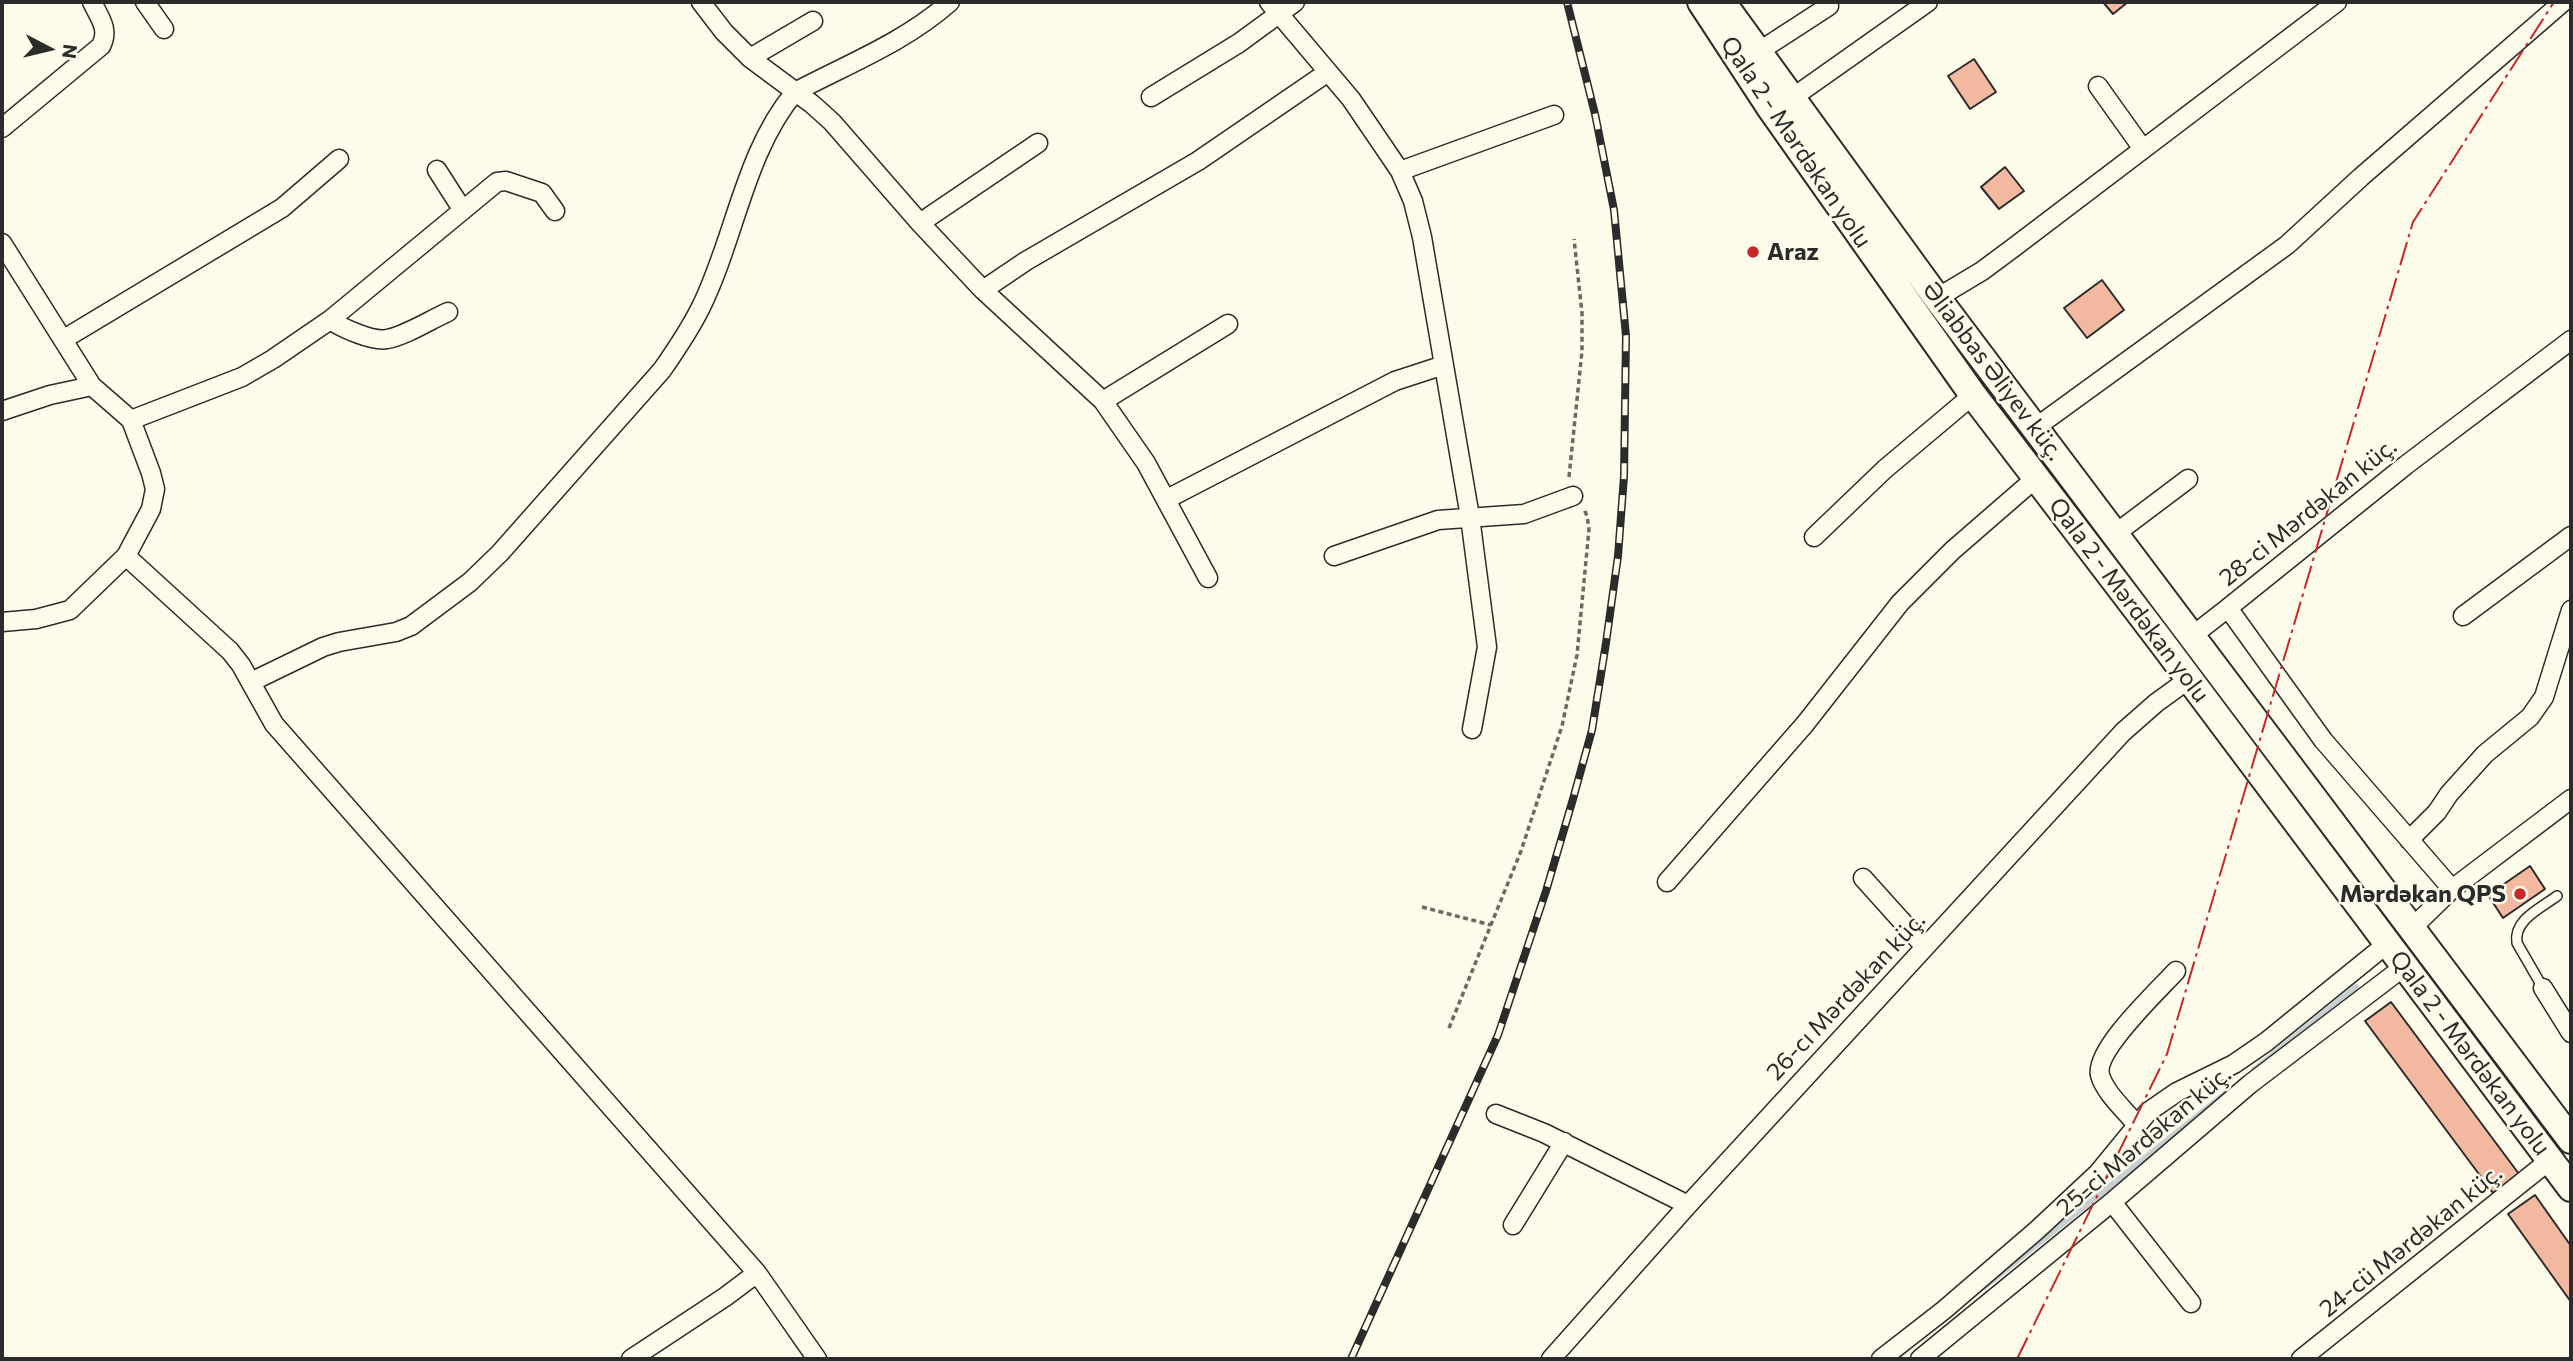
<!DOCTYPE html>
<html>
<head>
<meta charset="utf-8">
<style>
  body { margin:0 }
  #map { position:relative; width:2573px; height:1361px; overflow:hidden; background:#fdfbea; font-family:Commissioner,sans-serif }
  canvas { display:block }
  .frame { position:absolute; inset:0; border:4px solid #2b2b2b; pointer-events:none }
  .north { position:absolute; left:14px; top:14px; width:70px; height:70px; -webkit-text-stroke:5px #fdfbea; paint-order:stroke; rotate:97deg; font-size:19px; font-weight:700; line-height:28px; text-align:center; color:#2b2b2b }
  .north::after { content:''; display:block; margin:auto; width:24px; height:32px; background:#2b2b2b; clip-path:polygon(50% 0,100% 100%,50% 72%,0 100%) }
</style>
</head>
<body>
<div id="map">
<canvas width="2573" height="1361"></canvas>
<div class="frame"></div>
<div class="north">N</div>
</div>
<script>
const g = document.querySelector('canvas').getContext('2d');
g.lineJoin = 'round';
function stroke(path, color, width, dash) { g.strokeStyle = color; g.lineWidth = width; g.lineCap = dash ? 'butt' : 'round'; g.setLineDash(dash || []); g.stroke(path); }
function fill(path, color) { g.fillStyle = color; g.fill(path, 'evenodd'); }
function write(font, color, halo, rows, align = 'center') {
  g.font = font + ' Commissioner,sans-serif'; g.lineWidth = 5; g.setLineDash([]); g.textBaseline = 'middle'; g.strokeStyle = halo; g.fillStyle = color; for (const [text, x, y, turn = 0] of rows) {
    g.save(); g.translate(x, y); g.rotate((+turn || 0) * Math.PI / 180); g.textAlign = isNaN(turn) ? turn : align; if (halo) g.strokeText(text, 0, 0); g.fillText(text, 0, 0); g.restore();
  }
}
stroke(new Path2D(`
  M2254 1070 2356 987
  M1984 1287 2232 1088
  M1895 1359 1907 1349`), '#c7d0d0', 6);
const building = new Path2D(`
  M2103 2H2128L2113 14Z
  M1974 59 1996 92 1970 109 1948 76Z
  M2005 167 2024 191 1999 209 1981 187Z
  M2102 280 2124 310 2087 338 2064 308Z
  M2530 866 2545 889 2503 918 2488 895Z
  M2391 1002 2519 1174 2493 1193 2365 1021Z
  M2535 1195 2571 1246V1302L2508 1214Z`);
fill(building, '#f2b8a0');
stroke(building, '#2b2b2b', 2);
const lane = new Path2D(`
  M2543 988 2517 943C2513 920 2541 908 2557 896`);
const street = new Path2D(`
  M145 2 164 29
  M701 2 724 32 750 58 812 104 832 122 920 223 983 290 1103 401 1146 463 1208 578
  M1269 2 1351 99 1400 171 1413 201 1422 237 1470 517 1487 647 1472 729
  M1758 52 1829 6
  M750 58 813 21
  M2098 86 2143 149
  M1151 97 1239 43 1295 2
  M1792 98 1928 2
  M2 128 101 46C110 29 99 17 92 2
  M437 170 462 209
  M1400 171 1554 115
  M920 223 1038 143
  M2 243 92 386 131 420 151 473 155 489 151 509 126 556
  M983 290 1026 261 1198 161 1328 72
  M1937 298 1982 271 2013 248 2337 2
  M330 320C342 328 373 342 387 339 405 336 430 320 448 312
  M64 339 282 208 339 159
  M1103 401 1228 324
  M2 411 50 395 92 386
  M131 420 242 377 273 359 330 320 497 182 506 181 542 193 555 211
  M2035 428 2287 245 2361 177 2563 2
  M1167 499 1395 381 1444 365
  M2115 534 2188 479
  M1814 537 1885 469 1973 395
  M1334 556 1438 520 1524 514 1573 496
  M2463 616 2571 536
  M2 622 36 619 70 610 126 556 230 651 241 665 274 724 757 1273 817 1359
  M2192 636 2228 608
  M251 682 323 647 339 642 396 632 411 626 470 582 500 553 662 370C676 350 690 329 701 307 735 238 745 151 795 92 848 64 905 42 950 2
  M2409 840 2437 812 2449 794 2485 754 2530 717 2544 697 2571 610
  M1863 878 1925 947
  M1667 882 1805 724 1900 603 1953 550 2036 478
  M2452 889 2323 740 2228 608 2406 465 2571 340
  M2412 928 2452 889 2571 799
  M2543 988 2571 1033
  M1496 1114 1544 1133 1688 1205
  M2136 1124C2125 1110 2105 1093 2100 1075 2094 1050 2159 990 2176 971
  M2112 1202 2191 1303
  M1513 1225 1564 1142
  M631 1359 725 1297 757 1273
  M1551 1359 1688 1205 2123 732 2156 703 2189 679
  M1881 1359 1944 1310 2037 1230 2098 1173 2148 1112 2177 1092 2234 1064 2266 1042 2388 943
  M1920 1359 2112 1202 2250 1084 2405 966
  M2301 1359 2550 1160`);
const secondary = new Path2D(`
  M1701 2 1769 106 1973 395 2160 640 2571 1188
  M1722 2 1937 298 2571 1140`);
stroke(lane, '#2b2b2b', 12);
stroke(street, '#2b2b2b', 21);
stroke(secondary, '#2b2b2b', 30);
stroke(new Path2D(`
  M1569 477 1582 351V313L1574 239
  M1422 907 1491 925
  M1449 1028 1521 851 1562 726 1577 655 1589 529 1587 516 1584 509`), '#6a6964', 3.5, [5, 3.5]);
stroke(lane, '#fdfbea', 9);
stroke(street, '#fdfbea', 18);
stroke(secondary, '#fdfbea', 26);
const rail = new Path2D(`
  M1351 1359 1498 1035 1546 891 1573 799 1592 730 1606 643 1618 556 1624 476 1626 336 1614 210 1595 114 1567 2`);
stroke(rail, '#2b2b2b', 8);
stroke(rail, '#fdfbea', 5, [16]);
stroke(new Path2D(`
  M2017 1359 2167 1054 2413 222 2554 2`), '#c62828', 2, [24, 5, 3.5, 5]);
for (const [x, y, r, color] of [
  [1753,252,7,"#c62828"],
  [2520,894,7,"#c62828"]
]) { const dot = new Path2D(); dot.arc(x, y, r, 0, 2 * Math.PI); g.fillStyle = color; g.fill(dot); stroke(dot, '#fdfbea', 2.5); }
write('24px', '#2b2b2b', '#fdfbea', [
  ["Qala 2 - Mərdəkan yolu",1796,142,56],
  ["Əliabbas Əliyev küç.",1993,371,53],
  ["28-ci Mərdəkan küç.",2308,512,-39],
  ["Qala 2 - Mərdəkan yolu",2129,600,53],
  ["26-cı Mərdəkan küç.",1846,996,-47],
  ["Qala 2 - Mərdəkan yolu",2470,1053,53],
  ["25-ci Mərdəkan küç.",2144,1141,-40],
  ["24-cü Mərdəkan küç.",2411,1241,-39]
]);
write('bold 24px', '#2b2b2b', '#fdfbea', [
  ["Araz",1767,252],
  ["Mərdəkan QPS",2506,894,"right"]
], 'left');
</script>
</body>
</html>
